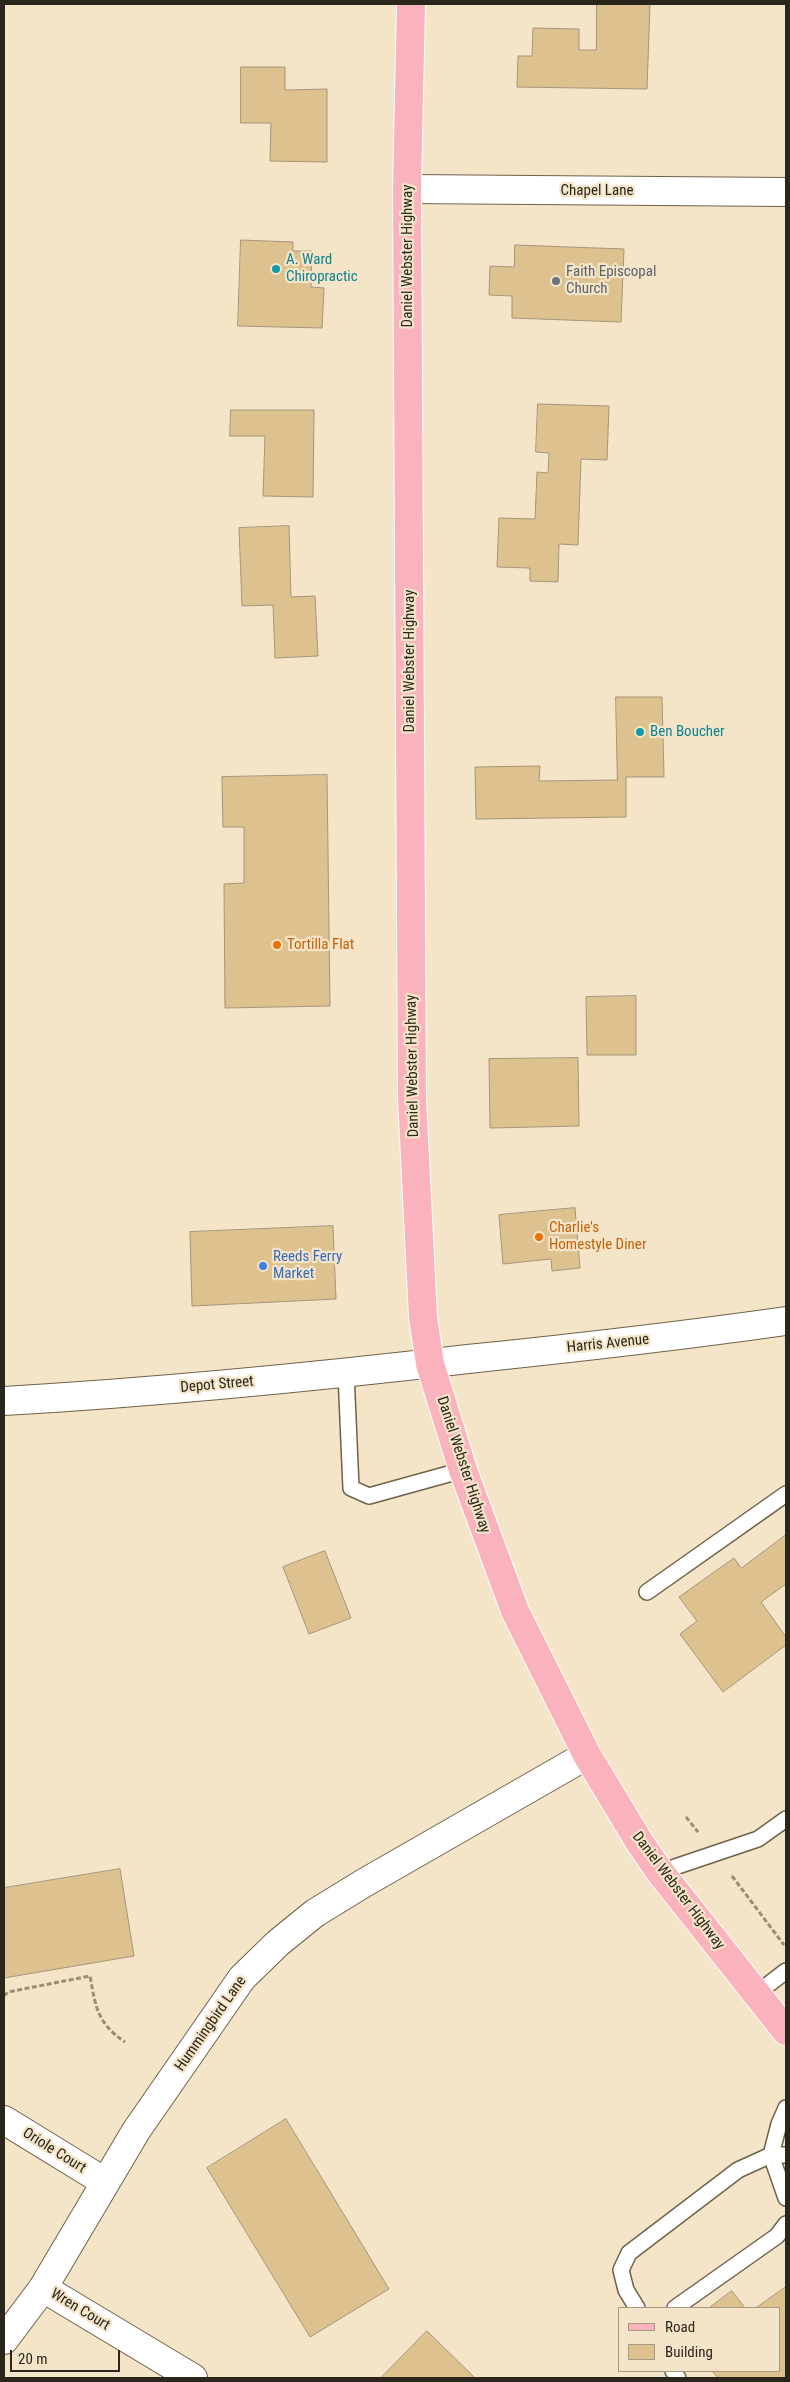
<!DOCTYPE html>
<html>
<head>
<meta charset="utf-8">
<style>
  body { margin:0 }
  #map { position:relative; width:790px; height:2382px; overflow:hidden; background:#f4e5c9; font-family:"Roboto Condensed",sans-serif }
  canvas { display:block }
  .frame { position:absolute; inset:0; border:5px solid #2b261b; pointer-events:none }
  .legend { position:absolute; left:618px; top:2307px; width:162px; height:65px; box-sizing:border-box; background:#f4e5c9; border:1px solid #a49983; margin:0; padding:6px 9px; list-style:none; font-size:15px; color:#2b261b }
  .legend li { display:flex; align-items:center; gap:10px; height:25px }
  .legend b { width:25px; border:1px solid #a49983 }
  .scale { position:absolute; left:10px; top:2350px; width:110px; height:22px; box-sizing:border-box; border:2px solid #2b261b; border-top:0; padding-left:6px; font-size:15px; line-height:18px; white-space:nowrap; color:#2b261b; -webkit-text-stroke:4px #f4e5c9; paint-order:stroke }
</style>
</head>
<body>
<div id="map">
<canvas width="790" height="2382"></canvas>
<div class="frame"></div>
<ul class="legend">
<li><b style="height:6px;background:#fab2bc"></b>Road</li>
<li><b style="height:14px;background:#ddc28f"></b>Building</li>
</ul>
<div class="scale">20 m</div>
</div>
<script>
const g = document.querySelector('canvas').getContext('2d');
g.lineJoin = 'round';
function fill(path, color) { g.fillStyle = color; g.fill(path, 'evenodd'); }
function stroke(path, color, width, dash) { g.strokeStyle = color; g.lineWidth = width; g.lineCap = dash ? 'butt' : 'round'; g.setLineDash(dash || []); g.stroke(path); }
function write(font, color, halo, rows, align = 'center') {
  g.font = font + ' "Roboto Condensed",sans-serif'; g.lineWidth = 4.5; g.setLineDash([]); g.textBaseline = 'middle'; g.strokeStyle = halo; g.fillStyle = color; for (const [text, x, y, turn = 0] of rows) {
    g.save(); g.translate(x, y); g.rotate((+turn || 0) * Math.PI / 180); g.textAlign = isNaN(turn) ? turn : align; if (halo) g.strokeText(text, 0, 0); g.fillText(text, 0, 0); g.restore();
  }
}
const building = new Path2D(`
  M597 4H650L647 89 517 87 518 56H532L533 28 579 29V50H596Z
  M241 67H285V90L327 89V162L270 161 271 123H241Z
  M241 240 293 242V251H312L311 287 324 288 322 328 238 326Z
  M515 245 624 249 621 322 512 318V296L489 295 490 266 514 267Z
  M538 404 609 406 607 460 581 459 578 545 559 544 558 582 530 581V568L497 567 499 518 535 519 537 472 548 473 549 453 536 452Z
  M231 410H314L313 497 263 496 265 436H230Z
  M289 526 291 597 315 596 318 656 275 658 273 605 242 606 239 528Z
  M616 697H662L664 777H626V817L476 819 475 767 540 766 539 781 617 780Z
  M327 775 330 1006 225 1008 224 884 244 883V827H223L222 777Z
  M636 996V1055H587L586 997Z
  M578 1058 579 1126 490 1128 489 1059Z
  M575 1208 580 1268 552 1271 551 1259 503 1264 499 1215Z
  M333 1226 336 1299 192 1306 190 1232Z
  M786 1535V1584L761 1602 786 1637V1645L723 1692 680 1634 697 1621 679 1597 734 1558 741 1568Z
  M325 1551 351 1618 309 1634 283 1567Z
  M120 1869 134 1956 4 1978V1888Z
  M286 2119 389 2289 310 2337 207 2168Z
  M786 2287V2378H718L712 2371H779V2308H756Z
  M732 2291 745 2308H709Z
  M427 2331 475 2378H381Z`);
fill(building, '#ddc28f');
stroke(building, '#a4957b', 1);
const lane = new Path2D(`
  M346 1373 351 1488 369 1496 463 1470
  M647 1592 786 1494
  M660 1872 758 1839 786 1819
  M756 1994 786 1971
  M786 2108 779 2124 771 2155 786 2198
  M637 2308 626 2290 621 2270 629 2253 738 2170 771 2155H786
  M675 2308 777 2236 786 2224
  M673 2371 678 2378`);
const street = new Path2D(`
  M407 189 786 192
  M4 1401C159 1392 314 1377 468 1359 575 1348 680 1336 786 1321
  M4 2120 105 2182
  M43 2288 193 2378
  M4 2340 43 2288 136 2131 242 1978 278 1943 315 1913 364 1883 587 1755`);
const primary = new Path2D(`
  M411 4 407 189 412 1098 423 1317 430 1364 463 1470 515 1611 587 1755 640 1843 660 1872 786 2031`);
stroke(lane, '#6f6249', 18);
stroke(street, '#6f6249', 30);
stroke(primary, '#fff', 30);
stroke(new Path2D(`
  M686 1817 698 1832
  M732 1876 784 1945
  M4 1996 8 1992 90 1976C96 2008 97 2023 125 2042`), '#988d79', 3, [5, 2.5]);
stroke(lane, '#fff', 15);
stroke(street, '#fff', 28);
stroke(primary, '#fab2bc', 28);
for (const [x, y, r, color] of [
  [276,269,5,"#0f9aa8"],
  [556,281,5,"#6b7280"],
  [640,732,5,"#0f9aa8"],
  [277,945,5,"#e8710a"],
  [539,1237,5,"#e8710a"],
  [263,1266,5,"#3f7fe0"]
]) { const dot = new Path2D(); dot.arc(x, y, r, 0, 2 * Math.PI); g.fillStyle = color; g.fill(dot); stroke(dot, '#f4e5c9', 2); }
write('15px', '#2b261b', '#f4e5c9', [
  ["Chapel Lane",597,191],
  ["Daniel Webster Highway",408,256,-90],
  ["Daniel Webster Highway",410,661,-90],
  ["Daniel Webster Highway",413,1066,-91],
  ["Harris Avenue",608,1344,-6],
  ["Depot Street",217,1385,-5],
  ["Daniel Webster Highway",463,1465,72],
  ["Daniel Webster Highway",678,1891,53],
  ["Hummingbird Lane",211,2024,-55],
  ["Oriole Court",54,2151,32],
  ["Wren Court",80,2310,31]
]);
write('15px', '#0d838f', '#f4e5c9', [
  ["A. Ward",286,260],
  ["Chiropractic",286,277],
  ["Ben Boucher",650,732]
], 'left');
write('15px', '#5b616d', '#f4e5c9', [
  ["Faith Episcopal",566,272],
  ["Church",566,289]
], 'left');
write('15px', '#c56008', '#f4e5c9', [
  ["Tortilla Flat",287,945],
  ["Charlie's",549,1228],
  ["Homestyle Diner",549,1245]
], 'left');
write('15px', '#366cbe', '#f4e5c9', [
  ["Reeds Ferry",273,1257],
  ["Market",273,1274]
], 'left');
</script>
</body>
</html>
